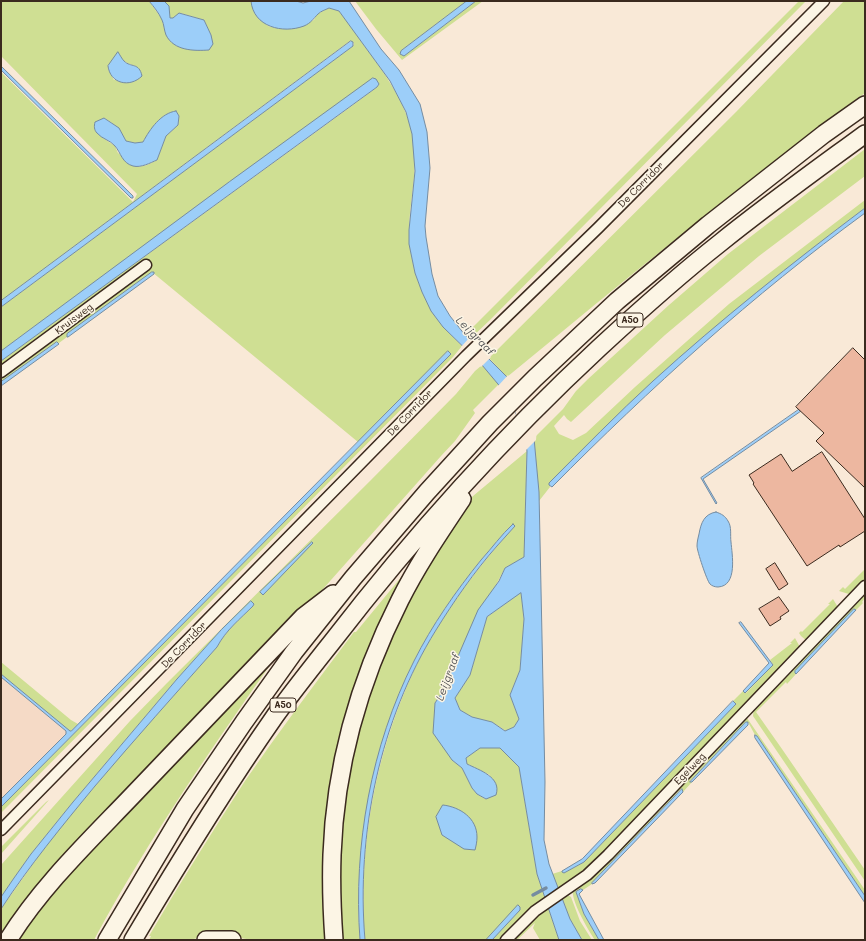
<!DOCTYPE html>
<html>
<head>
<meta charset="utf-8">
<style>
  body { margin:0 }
  #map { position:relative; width:866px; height:941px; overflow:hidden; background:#f9e9d7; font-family:Mali,sans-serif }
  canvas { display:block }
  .frame { position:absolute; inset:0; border:2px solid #3b2a1e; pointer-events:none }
</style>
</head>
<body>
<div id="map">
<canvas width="866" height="941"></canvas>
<div class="frame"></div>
</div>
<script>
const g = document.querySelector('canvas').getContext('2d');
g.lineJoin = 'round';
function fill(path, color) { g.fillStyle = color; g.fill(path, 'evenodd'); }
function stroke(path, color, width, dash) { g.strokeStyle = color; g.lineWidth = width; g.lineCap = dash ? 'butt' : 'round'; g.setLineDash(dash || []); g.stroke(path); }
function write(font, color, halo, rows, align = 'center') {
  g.font = font + ' Mali,sans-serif'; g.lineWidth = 3; g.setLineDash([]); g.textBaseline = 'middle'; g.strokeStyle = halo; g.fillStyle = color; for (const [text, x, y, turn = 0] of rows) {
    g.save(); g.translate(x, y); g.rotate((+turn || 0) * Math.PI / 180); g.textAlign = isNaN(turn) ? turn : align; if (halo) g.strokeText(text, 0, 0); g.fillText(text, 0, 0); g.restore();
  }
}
fill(new Path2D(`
  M1 676 71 734 1 804Z`), '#f5dac6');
fill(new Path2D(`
  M1 1H149L162 19 167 36 211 35 204 20 180 13 173 18H170L169 9 164 1H251V3L268 26 272 27 283 29 314 20 317 14 329 8 339 11C349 23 357 36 366 48 385 74 404 100 412 132 418 159 413 186 410 213 407 247 414 280 431 309 439 323 451 335 462 346L453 357 1 813V807L451 354 448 351 358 442 152 272 67 334V337L59 343 57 342 1 382V361L353 105 377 87 379 84 98 280 1 351V307L353 46 354 44 353 42 350 41 1 301V72L133 202 137 194 1 56ZM113 60H123C130 67 136 62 141 73L114 80 108 69V66ZM176 111 179 116 178 125 166 136 157 160 147 165 138 167 118 153 115 146 103 138 104 118C115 124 120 130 126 141L135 143 143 142C151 130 161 113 176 111Z
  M355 1H467L401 51 404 56 476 1H483L402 60 376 29Z
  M799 1H806L490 320 470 339 465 335Z
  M844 1H865V93C742 183 625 280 507 377L489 358 736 112Z
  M865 149V176L759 256 665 335 571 422 567 419 564 415 554 426 559 434 573 440 586 433 635 387 729 304 865 200V208L817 245 602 430 549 483 550 487 539 501 534 438 563 409 576 391 588 379 669 305 728 254Z
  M482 365 499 384 473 410 475 413 455 441 441 456 323 589 1 940V909L40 854 63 824 127 748 217 647C226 630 240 619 253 606L254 604 221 630 177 679 73 802 31 854 1 897V865L130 721 167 683 370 481 456 394 475 371ZM311 542 263 595 260 592Z
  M527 451 524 557 505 568 460 652 442 691 435 703 452 760 462 768 472 788 477 794 485 799 490 775 467 764 466 758 480 748H500L519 767 537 874 545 898 521 919 501 940H492L520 910 519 906 486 940H365C359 863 370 784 397 711 404 693 411 675 420 658 445 611 478 566 515 526L513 524C501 535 492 548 481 560 456 591 432 625 414 661 399 691 388 722 380 754 363 816 355 877 360 940H338L337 832 355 728 393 623 452 524 473 496Z
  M421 553 352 709 330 940H252L229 936 211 935 189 940H149L151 936H149C180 883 212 832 245 781 280 730 317 681 354 632H356Z
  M865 569V582L852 595 839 591 843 587 845 589Z
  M865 590V598L862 602 863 603 856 610V609L795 673 796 674 787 684 786 682 756 712 782 749 865 870V881L753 716 754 706Z
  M521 592 524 619 520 670 510 695 519 719 514 727 506 731 492 722 472 717 460 710 455 698 470 675 487 617Z
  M833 599 839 609 808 642 801 636 799 633 801 631 802 632 830 604H828Z
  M795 638 801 649 585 872 558 889 552 874 562 871 564 873 584 862 735 704 733 701 743 691 746 693 773 665 770 660 792 643H790Z
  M285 644C217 740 150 836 94 940H12L26 918Z
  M1 662 71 720 78 724 70 732 1 674Z
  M743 718H747L865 890V896L757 736 755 735 748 722H746L690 781 692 782 683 792 681 789 592 883V884L583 890 582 889 576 891 584 914 599 940H595C588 930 570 899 573 889Z
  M49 800 1 854V847L46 802Z
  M566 894 571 897 580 921 592 940H582L570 919 561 898Z
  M548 907 559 940H540L533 928 535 923 517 940H510L540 914V912Z`), '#cfdf93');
const water = new Path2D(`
  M149 1H164L169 6 170 18H173L179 13 204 20 211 35 213 44 209 50C194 51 174 51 166 35 164 30 164 24 162 20 159 13 154 7 149 1Z
  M251 1H296L303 3 311 1H349L381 49 399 70 420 104 427 132 430 168 425 226 426 237 432 274 438 296 450 316 465 335 507 377 534 438 539 492 545 782 544 840 549 864 570 919 582 940H559L537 874 519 767 500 748H480L466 758 467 764C479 770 502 777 496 795L486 799 477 794 472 788 462 768 452 760 433 733 435 703 443 691 478 610 499 581 505 568 524 557 527 451 522 427 508 396 482 365 443 327 431 311 422 292 415 273 409 244V230L415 171 412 134 406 112 390 81 339 11 329 8C325 10 321 11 318 14 313 19 311 23 304 26 283 34 253 27 251 1ZM521 593 524 619 520 670 510 695 519 719 514 727 505 731 492 722 472 717 460 710 455 698 470 675 487 617Z
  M467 1H476L404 56 400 54 401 51Z
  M351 41 353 42V46L1 307V301Z
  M118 52C120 55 122 59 124 61 131 68 139 62 142 76 130 88 110 84 108 66Z
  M1 66 133 196V198H131L1 70Z
  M373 78 376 79 379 84 377 87 1 361V351L229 182Z
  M176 111 179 116 178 125 166 136 157 160C150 163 141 168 133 166 122 163 121 153 115 146 110 140 102 139 97 133 94 130 94 126 95 122L104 118 119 128 126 141 135 143 143 142C150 129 161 113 176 111Z
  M865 208V213C753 295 650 388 552 487L549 485V483C583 449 617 414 653 381 720 320 792 263 865 208Z
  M152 272H154V274L68 337H67V334Z
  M57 342 59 344 1 386V382Z
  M448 351 451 354 1 807V799L66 734V731L1 677V674L70 731H71Z
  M814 399V402L703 479 717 503 716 504 701 478Z
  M716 512C722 514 725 516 728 521 732 527 730 535 731 542 732 554 738 586 718 587 715 587 712 586 710 584 707 581 697 551 697 546 697 542 698 538 699 534 701 523 704 514 716 512Z
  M513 524 515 526C509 533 503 539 497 546 474 572 454 601 436 630 380 720 356 834 365 940H360C353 846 371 746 414 661 432 625 456 591 481 560 492 548 501 535 513 524Z
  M312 542 313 543 263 595 260 592Z
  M251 601 254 604 253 606C240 619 226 630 217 647 176 693 135 739 95 786 62 826 29 866 1 909V897L14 878 31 854 73 802 177 679 221 630Z
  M854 609 856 610 796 674 795 673V671Z
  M741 622 773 665 745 693 743 691 769 663 739 623Z
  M733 701 736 704 584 862 564 873 562 872V871L582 859Z
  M746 722H748V725L692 782H690Z
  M755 735 757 736 865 896V903L755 738Z
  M682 789 683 792 680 795 595 883 592 884V883Z
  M443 805C460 807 477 818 477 837 477 842 476 846 475 850L464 849 442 835 436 817Z
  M581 889 583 890 579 894 604 940H599L584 914 576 892Z
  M518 905 520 907V910L492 940H486Z`);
fill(water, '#9ccef9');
stroke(water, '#758ca1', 1);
fill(new Path2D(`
  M470 337 491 357 481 367 461 347Z
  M508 375 530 407 537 428 536 440 525 451 520 427 515 411 507 397 498 386Z`), '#f9e9d7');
stroke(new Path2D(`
  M533 895 546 888`), '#758ca1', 3.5);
const building = new Path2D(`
  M853 348 865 360V488L816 441 824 433 796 407Z
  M822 452 865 519V531L840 547 839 545 807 566 753 484 754 483 749 475 781 454 792 471Z
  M775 563 788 584 779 590 766 569Z
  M779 597 789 611 780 617 781 619 770 626 759 609Z`);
fill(building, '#edb7a0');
stroke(building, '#3b2a1e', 1);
const minor = new Path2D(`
  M1 372 146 265
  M1 830 466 356 598 228 824 1
  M506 940 535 911 587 875 608 855 865 586`);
const motorway = new Path2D(`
  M8 940C41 887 88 842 131 797 188 737 245 677 303 617L333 594
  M107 940 185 809 244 722 294 652 353 578 427 492 490 423 535 378 617 301 708 225 824 134 865 105
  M133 940C178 864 224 789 275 716 293 691 313 666 332 642 413 537 502 438 599 348 638 312 678 276 720 243 767 205 816 170 865 134
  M206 940H232
  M334 940C332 912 331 884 332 855 335 766 360 679 400 600 418 564 440 532 462 499`);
stroke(minor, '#3b2a1e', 13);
stroke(motorway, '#3b2a1e', 20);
stroke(minor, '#fcf5e5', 10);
stroke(motorway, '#fcf5e5', 17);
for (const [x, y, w] of [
  [630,320,26],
  [283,705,26]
]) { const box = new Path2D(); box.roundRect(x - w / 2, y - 7, w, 14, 3); g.fillStyle = '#fcf5e5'; g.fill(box); stroke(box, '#3b2a1e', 1); }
write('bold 9px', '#3b2a1e', null, [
  ["A50",630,320],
  ["A50",283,705]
]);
write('10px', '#3b2a1e', '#fcf5e5', [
  ["De Corridor",641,185,-45],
  ["Kruisweg",74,319,-37],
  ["De Corridor",410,413,-46],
  ["De Corridor",184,645,-46],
  ["Egelweg",690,769,-46]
]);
write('italic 11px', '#535355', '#fcf5e5', [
  ["Leijgraaf",475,336,45],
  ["Leijgraaf",448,677,-70]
]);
</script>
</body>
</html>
